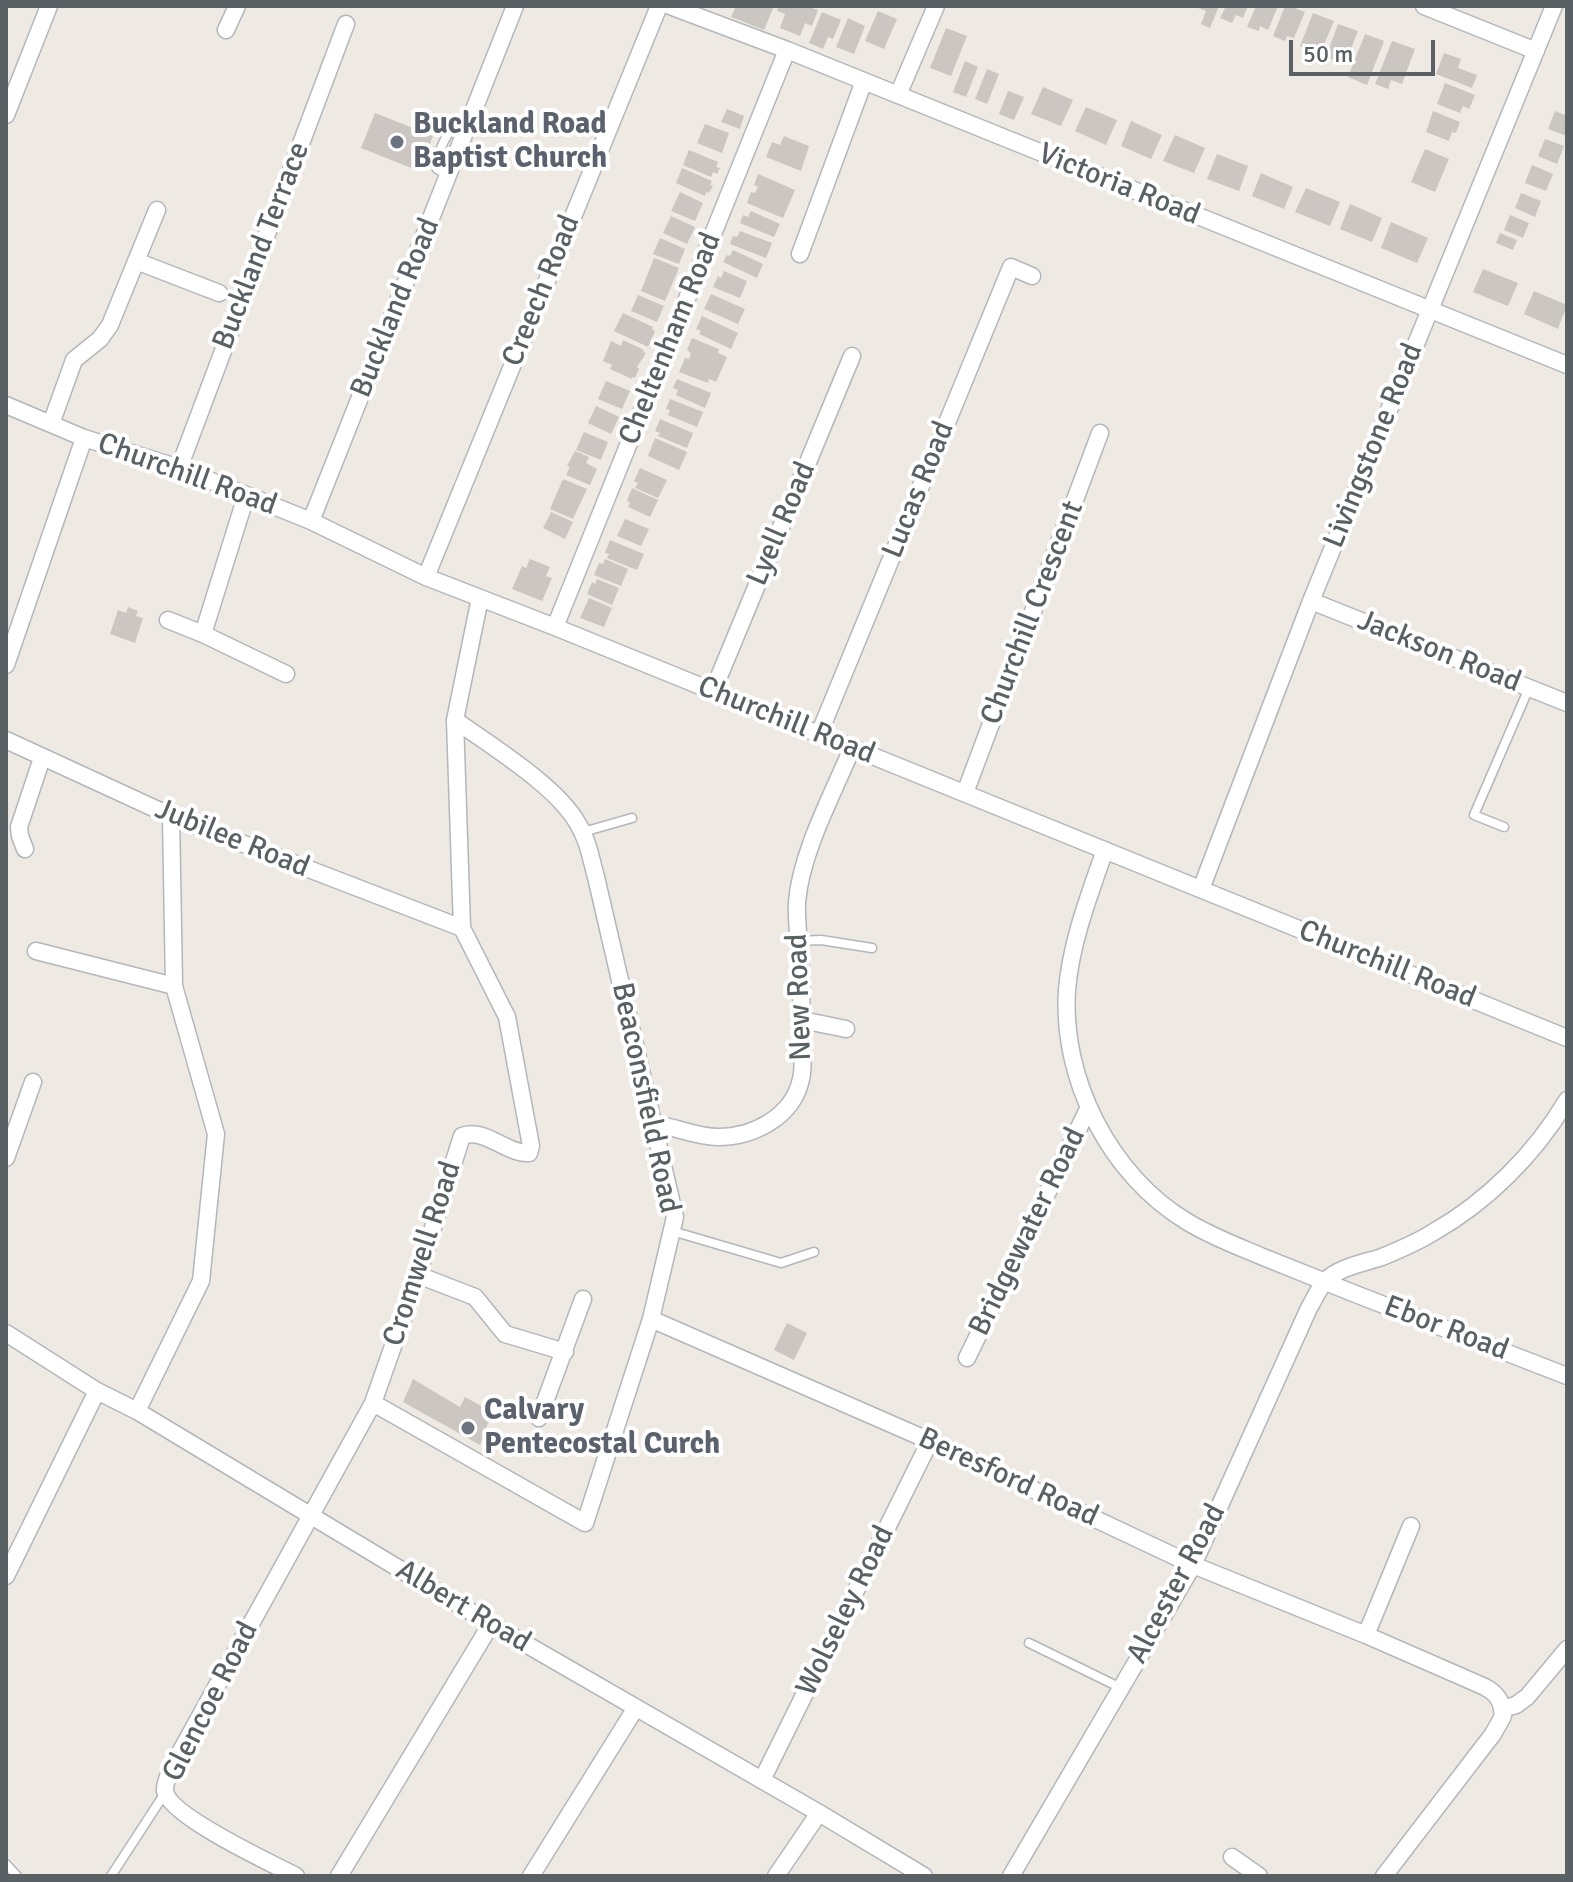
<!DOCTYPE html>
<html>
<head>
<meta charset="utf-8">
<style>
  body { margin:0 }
  #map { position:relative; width:1573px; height:1882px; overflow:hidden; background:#eee9e2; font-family:Signika,sans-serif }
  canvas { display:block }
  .frame { position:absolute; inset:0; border:8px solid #5a6164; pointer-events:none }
  .scale { position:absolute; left:1289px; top:40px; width:146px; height:36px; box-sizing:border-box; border:4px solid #5a6164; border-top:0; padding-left:10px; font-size:24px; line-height:28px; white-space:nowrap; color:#5a6164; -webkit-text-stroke:6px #fff; paint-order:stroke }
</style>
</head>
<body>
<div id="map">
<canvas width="1573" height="1882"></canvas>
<div class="frame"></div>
<div class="scale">50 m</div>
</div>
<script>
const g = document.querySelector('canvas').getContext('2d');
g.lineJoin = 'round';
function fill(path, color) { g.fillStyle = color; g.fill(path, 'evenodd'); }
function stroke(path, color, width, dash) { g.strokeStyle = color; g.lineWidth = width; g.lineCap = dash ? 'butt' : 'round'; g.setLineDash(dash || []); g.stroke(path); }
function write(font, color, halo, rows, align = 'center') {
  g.font = font + ' Signika,sans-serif'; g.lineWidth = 8; g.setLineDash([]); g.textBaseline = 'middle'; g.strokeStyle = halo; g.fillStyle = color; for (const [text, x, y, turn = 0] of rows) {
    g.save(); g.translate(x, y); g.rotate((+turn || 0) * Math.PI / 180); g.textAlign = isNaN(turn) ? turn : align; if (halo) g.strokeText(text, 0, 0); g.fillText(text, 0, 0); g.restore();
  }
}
fill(new Path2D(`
  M736 6H774L764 30 731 17Z
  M779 6H806L818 10 812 26 805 23 800 36 780 28 785 14 777 11Z
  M1193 6H1219L1210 28 1201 24 1206 11Z
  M1226 6H1248L1243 18 1236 15 1232 23 1220 18Z
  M1256 6H1278L1268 30 1260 26 1259 31 1247 27Z
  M1285 6H1290L1305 12 1294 38 1287 36 1285 41 1273 36Z
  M878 11 897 19 884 49 865 41Z
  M822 12 841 20 833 39 828 37 823 49 809 43Z
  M1313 13 1334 21 1320 54 1300 46Z
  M848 18 865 26 854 54 836 47Z
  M1338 24 1358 31 1348 57 1340 54 1337 61 1326 57Z
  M946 28 967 36 951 76 930 68Z
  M1365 34 1384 41 1367 85 1348 77Z
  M1392 41 1415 49 1402 84 1391 80 1388 89 1375 84Z
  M1444 53 1461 59 1458 68 1477 75 1472 88 1436 74Z
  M965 61 978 67 966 97 953 92Z
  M987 69 999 74 987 104 975 99Z
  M1445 83 1475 95 1469 109 1463 106 1460 113 1437 104Z
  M1043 87 1073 100 1061 126 1031 114Z
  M1008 91 1024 97 1014 120 999 114Z
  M1086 107 1117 120 1106 145 1075 131Z
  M727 109 744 116 740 129 721 122Z
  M1433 111 1460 122 1456 133 1452 132 1449 141 1426 132Z
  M1555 111 1567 116V136L1548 129Z
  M375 113 433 136 419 171 361 148Z
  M1131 121 1162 135 1151 159 1121 146Z
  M705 124 729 133 722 153 697 143Z
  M1175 135 1205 148 1194 173 1163 161Z
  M784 136 809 146 801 171 766 157 772 142 780 145Z
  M1545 139 1564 146 1557 164 1538 156Z
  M1425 149 1449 159 1435 192 1411 182Z
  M689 150 718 162 716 167 720 168 717 174 713 172 711 177 683 165Z
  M1217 154 1248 166 1239 191 1207 179Z
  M1532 165 1553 174 1546 191 1525 183Z
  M682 168 712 181 710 185 713 186 709 193 706 192 705 196 676 183Z
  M1261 173 1293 187 1284 209 1252 196Z
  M758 174 795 190 783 218 747 203 751 192 755 193 758 187 754 185Z
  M1306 188 1340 202 1330 226 1295 212Z
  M680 192 703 203 695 221 671 211Z
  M1521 193 1541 201 1535 217 1515 208Z
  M1350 204 1382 218 1372 242 1340 229Z
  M751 211 780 224 774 237 740 223 743 215 748 217Z
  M1510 215 1529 223 1523 238 1504 230Z
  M671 216 695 227 687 244 663 233Z
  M1391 222 1428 238 1417 263 1381 248Z
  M740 231 772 243 766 258 730 244 733 236 737 237Z
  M1500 233 1517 240 1513 250 1496 243Z
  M660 238 685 249 679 264 653 254Z
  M733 250 763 264 757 278 723 262 727 255 730 256Z
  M654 258 679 268 665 301 641 291Z
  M1483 269 1518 283 1508 306 1473 292Z
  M724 271 747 281 740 298 713 287 718 276 721 278Z
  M1534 291 1567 305 1558 329 1524 314Z
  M711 294 745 309 738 324 704 309Z
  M638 295 664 306 657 322 631 311Z
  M623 313 653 327 652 329 655 331 648 347 614 331Z
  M702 316 738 333 731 349 699 334 701 331 696 329Z
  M692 338 719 349 718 353 727 357 716 382 709 379 708 383 679 372 685 358 689 359 691 353 687 350Z
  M623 340 644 350 643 352 646 353 637 367 639 369 635 378 632 377V379L610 369 612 365 603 361 611 341 621 346Z
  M677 379 711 393 705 408 676 395 678 390 673 388Z
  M606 381 630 391 622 409 598 399Z
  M670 399 703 412 697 427 668 415 670 410 666 409Z
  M596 406 619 417 611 434 588 423Z
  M660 419 693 433 687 448 658 436 660 433 655 431Z
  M584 432 608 442 601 460 576 450Z
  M655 438 687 452 679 470 648 456Z
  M575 451 589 457 586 463 597 469 590 485 566 475 570 467 567 466Z
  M640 468 667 480 658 498 635 488 638 483 634 481Z
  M563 479 587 489 573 519 550 509Z
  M632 488 658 500 650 517 628 507 630 503 627 501Z
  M551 512 573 522 565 539 543 528Z
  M625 519 649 529 641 546 617 536Z
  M610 540 644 554 637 570 607 558 609 554 605 553Z
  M530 559 550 567 546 576 552 578 542 601 512 589 522 566 526 568Z
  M605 559 628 569 621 586 594 575 599 563 603 564Z
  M597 579 619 588 612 605 587 594 592 582 595 584Z
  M589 598 612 608 604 627 580 618Z
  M128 607 138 611 136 616 143 618 135 643 110 634 118 610 126 613Z
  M787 1323 807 1333 794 1360 774 1350Z
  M413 1379 460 1407 465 1397 492 1412 480 1445 403 1402Z`), '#cbc6c1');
const service = new Path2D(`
  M448 175 437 169 436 166C437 157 445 133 453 130 456 128 463 129 466 130
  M1504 827 1474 815 1529 688
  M583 832 632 818
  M799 941 821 940 872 948
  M672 1231 781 1263 814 1252
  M1029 1643 1121 1688
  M6 1864 17 1876
  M111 1876 165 1793`);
const minor = new Path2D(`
  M670 6 787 50 1567 365
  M1424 6 1536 51
  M226 30 237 6
  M898 95 936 6
  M6 115 49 6
  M800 254 864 81
  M136 261 219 293
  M6 405 84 438 179 468 311 521 426 577 555 627 1567 1038
  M51 424 74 360 100 339 110 325 157 210
  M179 468 346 24
  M246 496 203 634 286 674
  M311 521 515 6
  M426 577 659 6
  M1311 601 1567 703
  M168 620 203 634
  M555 627 787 50
  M6 665 84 438
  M713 691 852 356
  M819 734 1011 267 1032 276
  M6 740 171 816 462 928
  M965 793 1100 433
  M25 849 20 836 19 827 42 758
  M1105 850C1089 896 1071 942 1067 990 1061 1079 1110 1175 1186 1221 1210 1236 1237 1246 1263 1257 1295 1270 1326 1282 1358 1295 1428 1322 1497 1349 1567 1376
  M1201 889 1311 601 1554 6
  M36 951 174 986
  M802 1020 846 1029
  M652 1124C675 1126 695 1137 718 1137 753 1137 793 1117 801 1079 804 1068 802 1054 802 1042 802 1014 801 986 800 957 799 939 796 920 797 902 801 852 833 794 852 748
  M6 1158 33 1082
  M418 1275 475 1297 505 1334 565 1352
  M651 1319 930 1441 1193 1565 1366 1635 1485 1687C1494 1692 1501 1698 1502 1709
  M6 1333 97 1391 137 1411 491 1624 819 1813 924 1876
  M967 1358 1089 1107
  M373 1403 585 1523 651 1319 675 1217 596 877C591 859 588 840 578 824 557 786 491 746 455 720
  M137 1411 201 1281 216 1134 174 986 171 816
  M539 1418 583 1299
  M6 1576 97 1391
  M1366 1635 1411 1526
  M762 1780 930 1441
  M1232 1857 1259 1876
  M296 1876C273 1864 169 1816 165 1791 164 1780 174 1766 178 1756L373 1403 418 1275 462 1136C484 1127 506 1154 529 1153L531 1146 507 1017 462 928 455 720 480 598
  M339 1876 491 1624
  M531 1876 635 1709
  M776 1876 819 1813
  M1011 1876 1193 1565 1309 1308C1314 1300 1319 1288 1325 1281 1339 1267 1364 1263 1382 1257 1399 1250 1416 1243 1432 1233 1487 1202 1535 1154 1567 1100
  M1384 1876 1493 1734 1503 1716 1502 1709 1516 1705 1527 1697 1567 1649`);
stroke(service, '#b3b7ba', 11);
stroke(minor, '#b3b7ba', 19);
stroke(service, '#fff', 8);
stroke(minor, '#fff', 16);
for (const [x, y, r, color] of [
  [397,142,8,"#6b7280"],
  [468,1428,8,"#6b7280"]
]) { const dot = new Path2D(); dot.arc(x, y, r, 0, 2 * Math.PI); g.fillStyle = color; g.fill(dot); stroke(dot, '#fff', 3); }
write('bold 30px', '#5b616d', '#fff', [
  ["Buckland Road",413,125],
  ["Baptist Church",413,159],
  ["Calvary",484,1411],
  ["Pentecostal Curch",484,1445]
], 'left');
write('30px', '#5a6164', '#fff', [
  ["Victoria Road",1119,185,22],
  ["Buckland Terrace",262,246,-69],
  ["Creech Road",542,291,-68],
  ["Buckland Road",396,308,-68],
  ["Cheltenham Road",671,339,-68],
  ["Livingstone Road",1374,446,-68],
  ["Churchill Road",187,475,20],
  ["Lucas Road",919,490,-68],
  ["Lyell Road",782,524,-67],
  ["Churchill Crescent",1033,613,-69],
  ["Jackson Road",1439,652,22],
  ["Churchill Road",786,721,22],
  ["Jubilee Road",232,839,22],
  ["Churchill Road",1387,965,22],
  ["New Road",800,997,-92],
  ["Beaconsfield Road",645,1098,78],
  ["Bridgewater Road",1028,1232,-64],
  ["Cromwell Road",423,1254,-72],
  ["Ebor Road",1446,1329,21],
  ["Beresford Road",1008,1478,25],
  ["Alcester Road",1177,1584,-62],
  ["Albert Road",463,1607,31],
  ["Wolseley Road",846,1611,-64],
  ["Glencoe Road",211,1702,-63]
]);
</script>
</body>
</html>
